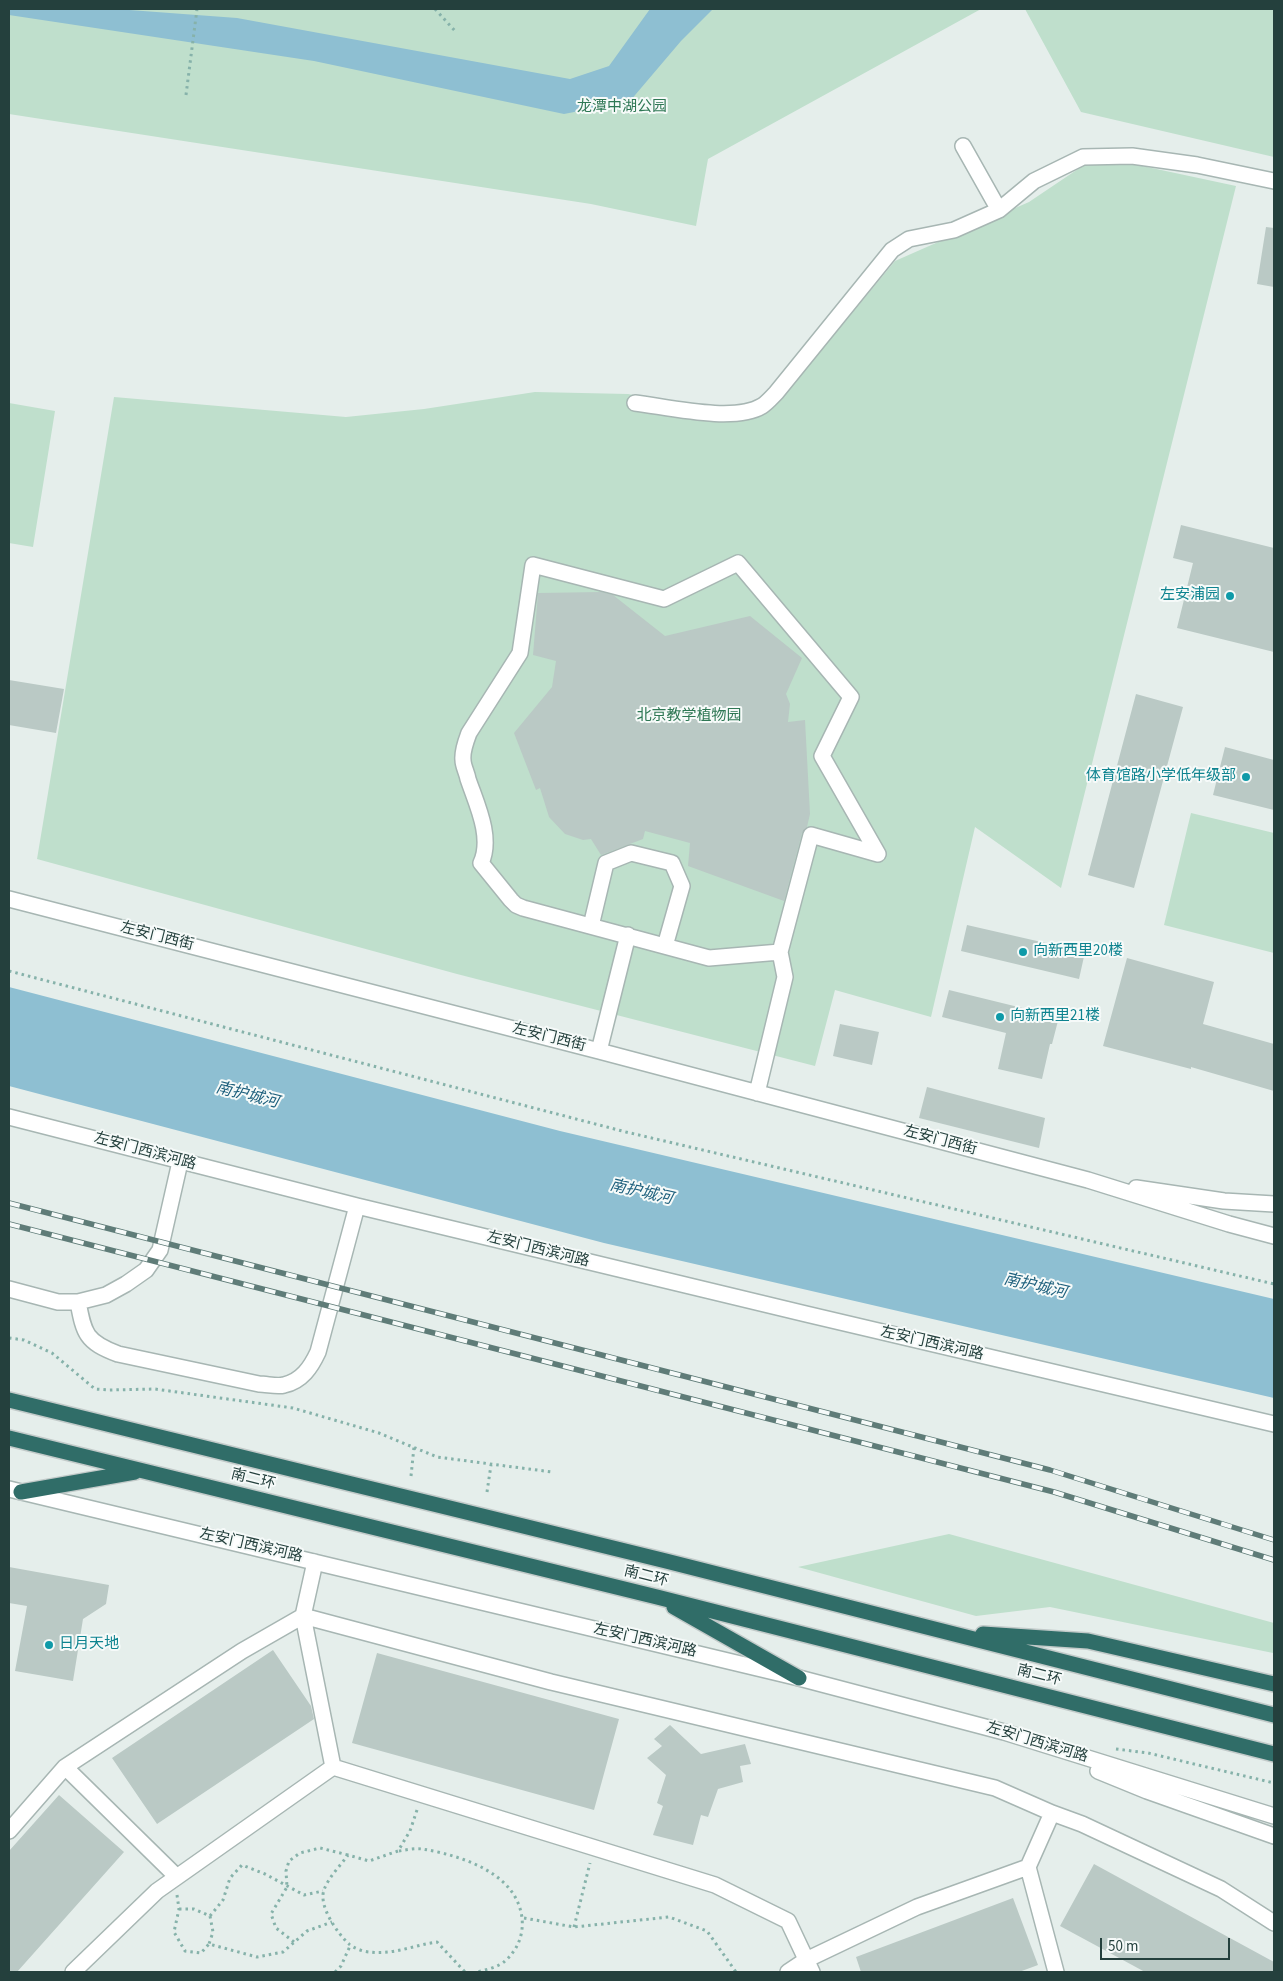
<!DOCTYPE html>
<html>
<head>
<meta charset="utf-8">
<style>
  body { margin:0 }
  #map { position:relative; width:1283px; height:1981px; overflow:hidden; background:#e5eeeb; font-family:"Source Sans 3",sans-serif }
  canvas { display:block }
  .frame { position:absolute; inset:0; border:10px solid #24403d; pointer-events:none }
  .scale { position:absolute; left:1100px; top:1938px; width:130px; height:22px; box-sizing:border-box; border:2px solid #24403d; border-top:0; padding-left:6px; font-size:15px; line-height:18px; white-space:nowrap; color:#24403d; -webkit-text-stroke:4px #f6faf9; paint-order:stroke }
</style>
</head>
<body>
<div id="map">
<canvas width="1283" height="1981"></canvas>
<div class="frame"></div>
<div class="scale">50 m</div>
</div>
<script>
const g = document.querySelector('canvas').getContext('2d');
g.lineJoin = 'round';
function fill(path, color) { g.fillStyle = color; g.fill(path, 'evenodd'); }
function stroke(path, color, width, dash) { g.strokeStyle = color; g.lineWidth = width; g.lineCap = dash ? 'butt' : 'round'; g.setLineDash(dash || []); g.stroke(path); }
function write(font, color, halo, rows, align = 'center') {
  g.font = font + ' "Source Sans 3","Noto Sans SC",sans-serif'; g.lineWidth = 4; g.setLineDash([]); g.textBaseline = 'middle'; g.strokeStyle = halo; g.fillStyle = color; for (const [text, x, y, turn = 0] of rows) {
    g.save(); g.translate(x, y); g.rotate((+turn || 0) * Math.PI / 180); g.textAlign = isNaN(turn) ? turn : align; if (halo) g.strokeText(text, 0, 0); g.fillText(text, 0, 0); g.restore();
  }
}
fill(new Path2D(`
  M9 9H981L708 159 696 226 591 204 9 114Z
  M1025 9H1274V157L1081 112Z
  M1133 164 1236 186 1061 888 975 827 931 1017 835 990 815 1066 457 974 37 859 114 397 346 417 424 409 535 392 628 394 753 417 775 406 895 261 1029 202 1084 165Z
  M9 403 55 411 33 547 9 543Z
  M1191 813 1274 833V953L1164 925Z
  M949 1534 1274 1623V1650L1273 1653 1050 1607 976 1616 798 1567Z`), '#bfdfcc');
fill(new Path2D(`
  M9 9H116L237 18 570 79 609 66 650 9H713L681 41 630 101 564 114 314 61 9 15Z
  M9 987 560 1131 1274 1299V1398L604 1243 9 1086Z`), '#8ebfd2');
fill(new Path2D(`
  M1266 227 1274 228V287L1257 284Z
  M1181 525 1274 548V652L1177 628 1193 563 1173 558Z
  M601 592 613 595 665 636 750 616 802 658 786 694 790 704 788 722 805 720 810 814 807 827 802 833 784 901 688 866 690 843 645 831 643 839 601 855 591 839 583 840 565 834 549 817 540 788 536 790 514 733 552 687 556 661 533 655 538 593Z
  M9 680 64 689 56 733 9 725Z
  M1136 694 1183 707 1134 888 1088 875Z
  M1225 747 1274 760V810L1213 795Z
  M967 925 1085 952 1079 979 961 951Z
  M1127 958 1214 982 1203 1024 1274 1044V1091L1191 1067V1069L1103 1046Z
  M949 990 1059 1017 1052 1044H1050L1042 1079 998 1069 1006 1033 942 1017Z
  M840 1024 879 1032 872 1065 833 1056Z
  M927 1087 1045 1118 1039 1148 919 1118Z
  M9 1567 109 1585 106 1604 83 1619 73 1681 15 1671 27 1606 9 1603Z
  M273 1650 311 1706 314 1719 157 1824 112 1758Z
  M377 1653 619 1719 594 1810 352 1743Z
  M670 1725 701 1754 745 1744 751 1764 740 1766 743 1782 718 1789 708 1817 701 1815 693 1845 653 1835 663 1806 657 1803 666 1775 647 1758 662 1746 654 1739Z
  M59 1795 124 1852 17 1972H9V1851Z
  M1094 1864 1274 1962V1972H1145L1060 1926Z
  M1013 1898 1038 1965 1019 1972H861L856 1957Z`), '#bac9c5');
const minor = new Path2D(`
  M963 146 999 210
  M635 403C668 407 734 423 762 406 767 403 772 397 776 393L892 250 909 239 954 230 999 210 1034 181 1083 157 1132 156 1197 165 1274 181
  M738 563 851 697 822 756 878 854 811 835 780 952 709 958 523 908 516 905 511 900 481 863C493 837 476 803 468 779 467 773 463 766 463 760 462 751 466 741 469 733L520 653 533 565 664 599Z
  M9 899 599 1051 1088 1180 1229 1224 1274 1236
  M591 926 606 863 631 853 672 863 682 886 665 946
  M599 1051 628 935
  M757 1093 785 977 780 952
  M9 1117 357 1206 806 1314 1274 1424
  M1136 1188 1224 1201 1274 1204
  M9 1289 58 1302H78L106 1295 126 1284 146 1270 160 1250 180 1162
  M78 1302C84 1334 86 1342 118 1354L259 1384C267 1384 277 1387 284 1385 302 1381 311 1367 318 1352L357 1206
  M9 1489 799 1678 1004 1732 1274 1816
  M315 1562 303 1616 551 1682 995 1788 1052 1813
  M65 1767 177 1877
  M1098 1771 1147 1791 1274 1836
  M9 1831 65 1767 242 1651 303 1616 333 1767
  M1028 1867 1056 1972
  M73 1972 157 1891 333 1767 715 1885 788 1921 812 1972
  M788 1972 806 1960 917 1907 1028 1867 1052 1813 1082 1824 1221 1889 1274 1923`);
const highway = new Path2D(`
  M9 1400 666 1561 1274 1715
  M9 1438 657 1597 1274 1754
  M21 1492 135 1472
  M674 1607 799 1678
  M983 1634 1088 1641 1274 1684`);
stroke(minor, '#a7b6b3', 18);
stroke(highway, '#c2cac9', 18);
stroke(new Path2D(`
  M435 9 456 32
  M186 95 197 9
  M9 971 626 1132 1274 1284
  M9 1338 24 1340 52 1353 95 1389 109 1390 155 1389 293 1408 379 1433 437 1457 552 1472
  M411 1476 414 1447
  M487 1492 491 1465
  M1116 1749 1148 1753 1274 1783
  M417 1810 410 1831 398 1851 369 1861 348 1855C340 1866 328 1878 324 1890 318 1906 338 1934 349 1944 353 1948 364 1952 370 1952 394 1955 414 1945 437 1942L465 1972
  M399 1851C406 1850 414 1848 422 1849 448 1853 482 1863 502 1881 527 1903 530 1939 505 1961 499 1967 485 1970 477 1972
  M177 1895 179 1909 174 1932 185 1951 201 1953 209 1944 257 1957 283 1952 307 1931 332 1922
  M179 1909H194L210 1916 213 1932 209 1944
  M210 1916 223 1900 230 1878 242 1865 265 1874 304 1895 323 1891
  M524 1918 574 1927 669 1917 707 1931 736 1972
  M574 1927 590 1863
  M294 1942 276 1928 271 1914 287 1887 286 1871 289 1861 300 1853 320 1848 348 1855
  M335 1972 341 1966 350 1946`), '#86b2aa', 3, [2.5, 4]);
stroke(minor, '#fff', 15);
stroke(highway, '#306d68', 15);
const rail = new Path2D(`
  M9 1203 1050 1470 1274 1540
  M9 1224 1054 1492 1274 1560`);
stroke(rail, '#5f7c78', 5.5);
stroke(rail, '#f6faf9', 4, [11]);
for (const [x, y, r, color] of [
  [1230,596,5,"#0f9aa8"],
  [1246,777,5,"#0f9aa8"],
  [1023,952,5,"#0f9aa8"],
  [1000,1017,5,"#0f9aa8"],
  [49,1645,5,"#0f9aa8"]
]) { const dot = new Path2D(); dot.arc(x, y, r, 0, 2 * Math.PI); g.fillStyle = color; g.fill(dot); stroke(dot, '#f6faf9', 2); }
write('15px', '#2e7754', '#f6faf9', [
  ["龙潭中湖公园",622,108],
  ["北京教学植物园",689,717]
]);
write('15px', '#0d838f', '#f6faf9', [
  ["左安浦园",1220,596,"right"],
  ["体育馆路小学低年级部",1236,777,"right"],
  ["向新西里20楼",1033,952],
  ["向新西里21楼",1010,1017],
  ["日月天地",59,1645]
], 'left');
write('15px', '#24403d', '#f6faf9', [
  ["左安门西街",157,937,14],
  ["左安门西街",549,1038,14],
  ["左安门西街",940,1141,15],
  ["左安门西滨河路",145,1152,15],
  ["左安门西滨河路",538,1250,14],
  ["左安门西滨河路",932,1344,13],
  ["南二环",253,1480,14],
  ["左安门西滨河路",251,1546,13],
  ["南二环",646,1577,14],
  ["左安门西滨河路",645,1641,13],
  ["南二环",1039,1676,14],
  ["左安门西滨河路",1037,1743,17]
]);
write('italic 16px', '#1e607d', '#f6faf9', [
  ["南护城河",247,1096,14],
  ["南护城河",641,1193,13],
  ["南护城河",1035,1287,13]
]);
</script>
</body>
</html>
